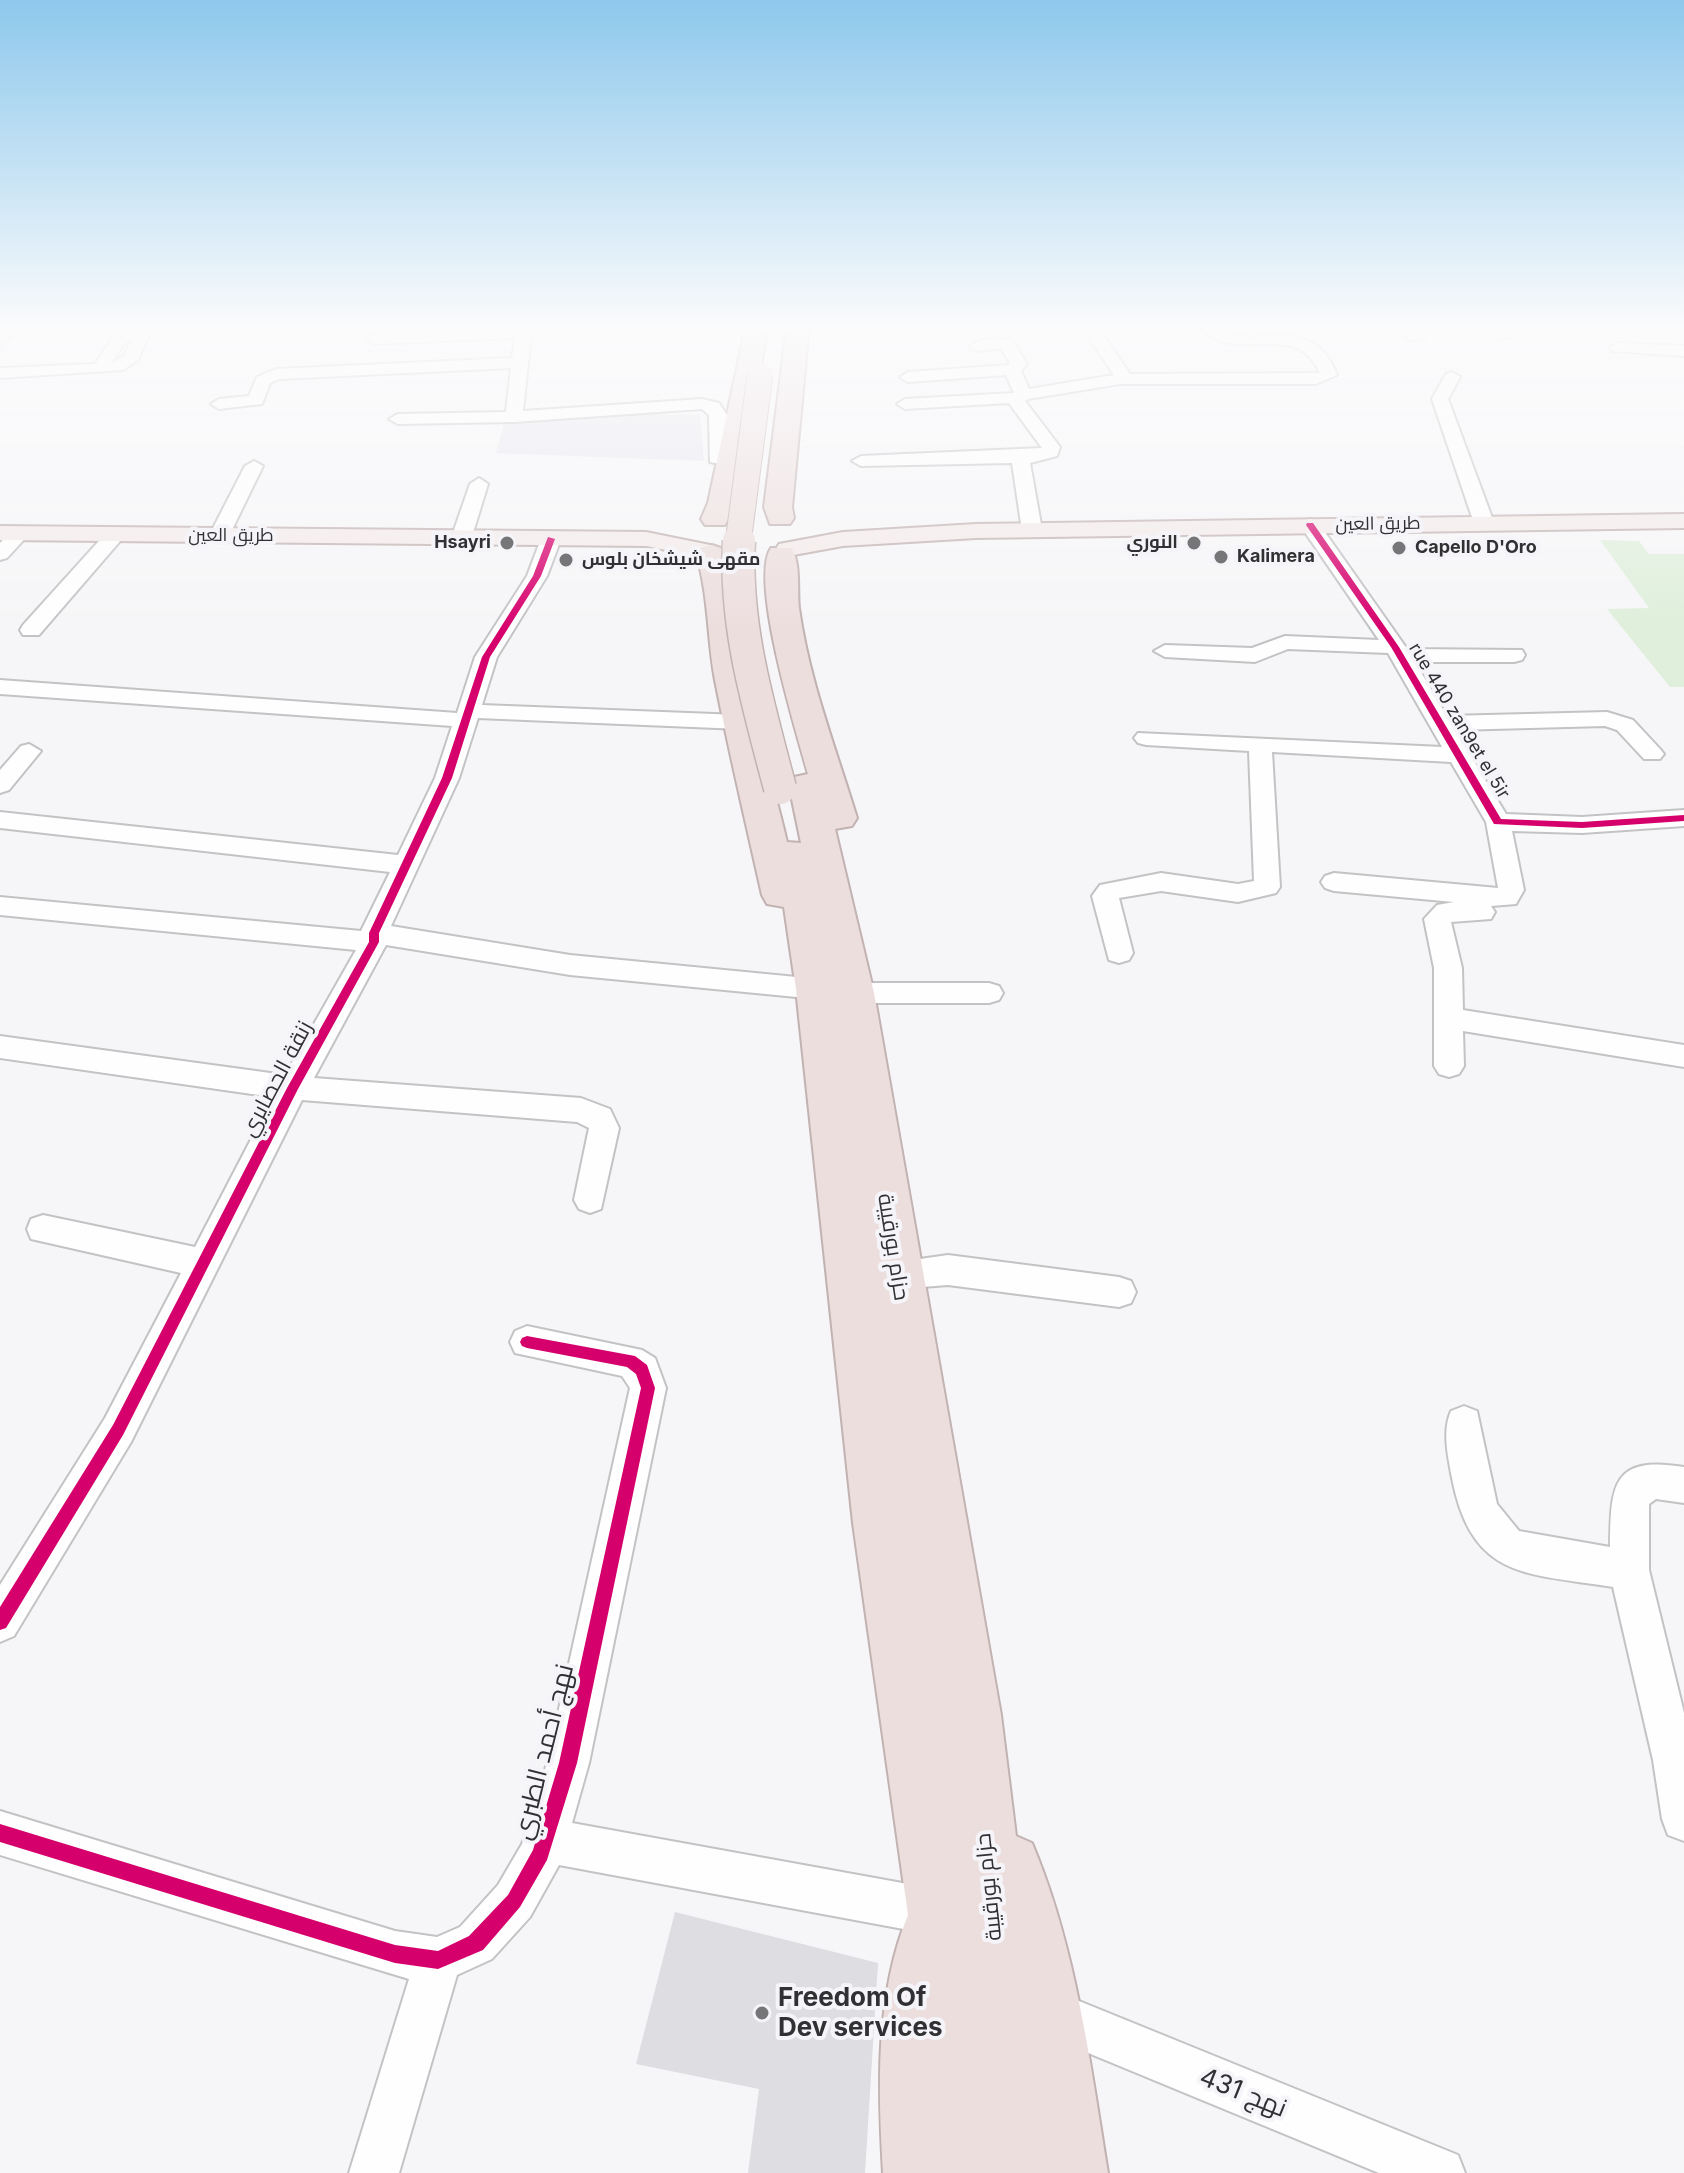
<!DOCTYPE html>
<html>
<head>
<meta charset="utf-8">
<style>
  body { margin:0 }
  canvas { display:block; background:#f6f6f8 }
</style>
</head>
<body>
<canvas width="1684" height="2173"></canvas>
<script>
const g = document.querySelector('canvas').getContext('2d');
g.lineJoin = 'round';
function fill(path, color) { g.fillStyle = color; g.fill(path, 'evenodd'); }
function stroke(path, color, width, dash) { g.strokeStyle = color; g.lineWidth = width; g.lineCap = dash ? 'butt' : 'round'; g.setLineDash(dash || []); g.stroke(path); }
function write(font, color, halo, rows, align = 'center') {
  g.font = font + ' Inter,Cairo,sans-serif'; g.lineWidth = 8; g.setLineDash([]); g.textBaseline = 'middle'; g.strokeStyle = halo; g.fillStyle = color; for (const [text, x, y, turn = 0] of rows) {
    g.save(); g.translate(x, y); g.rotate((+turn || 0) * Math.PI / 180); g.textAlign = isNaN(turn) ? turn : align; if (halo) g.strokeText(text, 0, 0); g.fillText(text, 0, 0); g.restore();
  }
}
fill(new Path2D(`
  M647 414 700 415 704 461 496 453 505 420Z`), '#e7e7ef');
fill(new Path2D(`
  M1600 540 1639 541 1649 554H1684V687H1670L1607 609 1649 608Z`), '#dfefdb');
fill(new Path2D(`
  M675 1912 878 1963 865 2173H748L759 2089 636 2064Z`), '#dddde2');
const minor = new Path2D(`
  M6 326H22L0 346V332Z
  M433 326 453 329 537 326 531 334 523 411 702 399 719 403 727 415 725 455 739 461 730 466 710 462 709 415 702 409 514 422 398 424 389 419 398 414 506 412 511 368 279 379 270 383 262 404 219 409 211 404 219 399 249 396 257 377 276 369 512 358 515 338 374 344 366 339 374 334 435 330Z
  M1081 326H1097L1130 374 1320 373C1295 316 1234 368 1198 326H1215C1252 357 1310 306 1337 375L1316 384H1120L1028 399 1025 401 1060 447 1057 456 1030 463 1042 530 1032 536 1022 530 1012 463 861 466 852 461 861 456 1042 448 1009 403 905 409 897 404 905 399 1014 393 1006 375 908 382 900 377 908 372 1008 365 1010 363 1001 348 978 351 970 346C979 338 1000 337 1012 340L1027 364 1021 371 1029 389 1114 375Z
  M1401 326H1417L1424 338 1410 341Z
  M1488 326H1504L1512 337 1498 340Z
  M133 329 149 335 138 360 123 370 0 378V368L95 364 115 334ZM132 338 125 355 112 363 122 346Z
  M1618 343 1684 346V356L1612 351 1610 348Z
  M1452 372 1460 377 1448 399 1494 523 1484 529 1474 523 1432 399 1446 374Z
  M254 461 263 466 229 536 226 540H212L209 536 245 466Z
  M479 478 488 484 472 536 469 540H455L452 536 470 484Z
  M1310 519 1317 521 1407 649 1522 650 1525 655 1522 660 1514 662H1415L1447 716 1607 712 1633 720 1660 749 1664 754 1660 759H1644L1617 730 1605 726 1455 730 1506 814 1582 817 1684 810V826L1582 833 1512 831 1524 890 1516 904 1491 906 1495 912 1491 919 1451 922 1462 968 1463 1010 1684 1045V1067L1463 1031 1464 1066 1459 1074 1449 1077 1439 1074 1434 1066V968L1424 919 1437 905 1454 902 1334 891 1325 888 1321 882 1325 876 1334 873 1498 888 1486 822 1451 762 1272 752 1280 887 1276 893 1238 902 1161 891 1119 898 1133 953 1129 960 1119 963 1109 960 1092 896 1100 885 1161 873 1238 884 1254 881 1249 751 1146 745 1138 743 1134 738 1138 733 1442 747 1388 653 1288 649 1255 662 1165 657 1154 651 1165 645 1252 648 1285 636 1379 640 1300 525Z
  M20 527 30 533 7 558 0 560V543L13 529Z
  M114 530 121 532 124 536 121 540 39 635H23L20 630 23 625 107 532Z
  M551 533 561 539 547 576 497 657 482 705 740 715 752 722 740 729 478 718 459 778 391 926 570 955 817 979 827 982 831 989 827 996 817 999 570 975 386 945 314 1078 581 1098 610 1109 619 1128 601 1209 590 1213 579 1209 574 1200 589 1128 577 1122 302 1100 131 1442 14 1636 0 1642V1585L105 1418 181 1273 31 1239 27 1229 31 1219 43 1215 195 1247 273 1097 0 1058V1036L285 1075 356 950 0 915V897L361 931 390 872 0 828V812L398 855 435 778 452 726 0 694V680L457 713 475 657 527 576 541 539Z
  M29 744 41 751 9 790 0 793V770L21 746Z
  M853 983H989L999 986 1003 993 999 1000 989 1003H853L843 1000 839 993 843 986Z
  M948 1255 1119 1277 1131 1281 1136 1292 1131 1303 1119 1307 948 1285 897 1289 885 1284 880 1274 885 1264Z
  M527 1326 642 1350 655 1358 666 1388 589 1763 572 1823 941 1890 957 1897 964 1913 957 1929 941 1936 559 1865 530 1917 492 1959 457 1975 399 2173H349L409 1979 0 1855V1811L395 1931 437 1937 460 1927 498 1885 522 1844 547 1763 630 1388 622 1376 515 1353 510 1342 515 1331Z
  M1464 1406 1477 1411 1497 1504 1519 1531 1610 1547C1611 1486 1611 1455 1684 1467V1503L1656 1499 1649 1504V1570L1684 1713V1841L1668 1835 1662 1819 1653 1760 1613 1587C1526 1573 1472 1580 1452 1478 1448 1456 1442 1431 1451 1411Z
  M1047 1988 1458 2155 1465 2173H1379L1030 2029 1023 2012 1030 1995Z`);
const major = new Path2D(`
  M1684 514V528L976 538 843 546 788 556 776 549 779 544 843 532 976 524Z
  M0 526 646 532 715 546 718 551 706 558 646 546 0 540Z`);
const highway = new Path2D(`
  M746 326H768L736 503 725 525H705L701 519 708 503Z
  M787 326H809L792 507 794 518 790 524H770L764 507Z
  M711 545 721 548C740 575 740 639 747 674 757 731 774 787 787 842L801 843 789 785 794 777 808 774C797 734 749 580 771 548H791C801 562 797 591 799 608 809 680 836 749 857 818L852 826 835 829 874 993 1001 1715 1016 1836 1032 1843C1076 1947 1090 2062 1108 2173H883C878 2087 875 1996 908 1915L853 1523 796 989 784 907 767 904 762 895C746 823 729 752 715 680 707 638 709 595 696 554L701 548Z`);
stroke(minor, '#c3c3c5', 4);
stroke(major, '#c2b2b2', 4);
stroke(highway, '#c2b2b2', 4);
fill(minor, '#fefefe');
fill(major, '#f3ebea');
fill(highway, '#eddede');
const highwayBridgeFar1 = new Path2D(`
  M738 543 760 375`);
const highwayBridge = new Path2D(`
  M739 541C734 626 759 708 780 788`);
stroke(highwayBridgeFar1, '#c2b2b2', 27, []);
stroke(highwayBridge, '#c2b2b2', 35, []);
stroke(highwayBridgeFar1, '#eddede', 25);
stroke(highwayBridge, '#eddede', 32);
fill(new Path2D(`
  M1307 523H1313L1399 647 1501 819 1582 822 1684 815V821L1582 828 1494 824 1391 647 1306 525Z
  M548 537 555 539 541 576 490 657 452 778 379 933V942L298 1089 123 1435 6 1628 0 1630V1607L113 1425 287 1088 369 942V933L442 778 482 657 533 576Z
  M527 1336 635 1356 647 1365 655 1388 577 1763 547 1860 520 1907 483 1950 438 1969 395 1963 0 1842V1824L395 1945 438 1951 469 1936 508 1895 533 1850 559 1763 641 1388 636 1374 627 1367 527 1348 522 1346 520 1342 522 1338Z`), '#d6006c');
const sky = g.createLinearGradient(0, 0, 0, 630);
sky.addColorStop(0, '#8dc8ec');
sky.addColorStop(0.52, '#fbfbfc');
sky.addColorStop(1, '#fbfbfc00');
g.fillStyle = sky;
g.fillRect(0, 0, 1684, 630);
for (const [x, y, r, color] of [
  [507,543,8,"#767678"],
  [1194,543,8,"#767678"],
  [1399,548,8,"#767678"],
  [1221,557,8,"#767678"],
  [566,560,8,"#767678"],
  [762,2013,8,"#767678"]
]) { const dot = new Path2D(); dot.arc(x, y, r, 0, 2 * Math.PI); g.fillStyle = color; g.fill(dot); stroke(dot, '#f5f5f9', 3); }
write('18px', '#313133', '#f5f5f9', [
  ["طريق العين",1378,524,-1],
  ["طريق العين",231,536],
  ["rue 440 zan9et el 5ir",1459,721,59]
]);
write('bold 18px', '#313133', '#f5f5f9', [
  ["Hsayri",491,543,"right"],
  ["النوري",1178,543,"right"],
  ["Capello D'Oro",1415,548],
  ["Kalimera",1237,557],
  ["مقهى شيشخان بلوس",582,560]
], 'left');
write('22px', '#313133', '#f5f5f9', [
  ["زنقة الحصايري",277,1079,-62],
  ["حزام بورقيبة",893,1247,81],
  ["حزام بورقيبة",989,1887,-96]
]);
write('26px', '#313133', '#f5f5f9', [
  ["نهج أحمد الطبري",544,1752,-76],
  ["نهج 431",1243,2093,22]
]);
write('bold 26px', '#313133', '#f5f5f9', [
  ["Freedom Of",778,1998],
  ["Dev services",778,2028]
], 'left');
</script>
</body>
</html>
